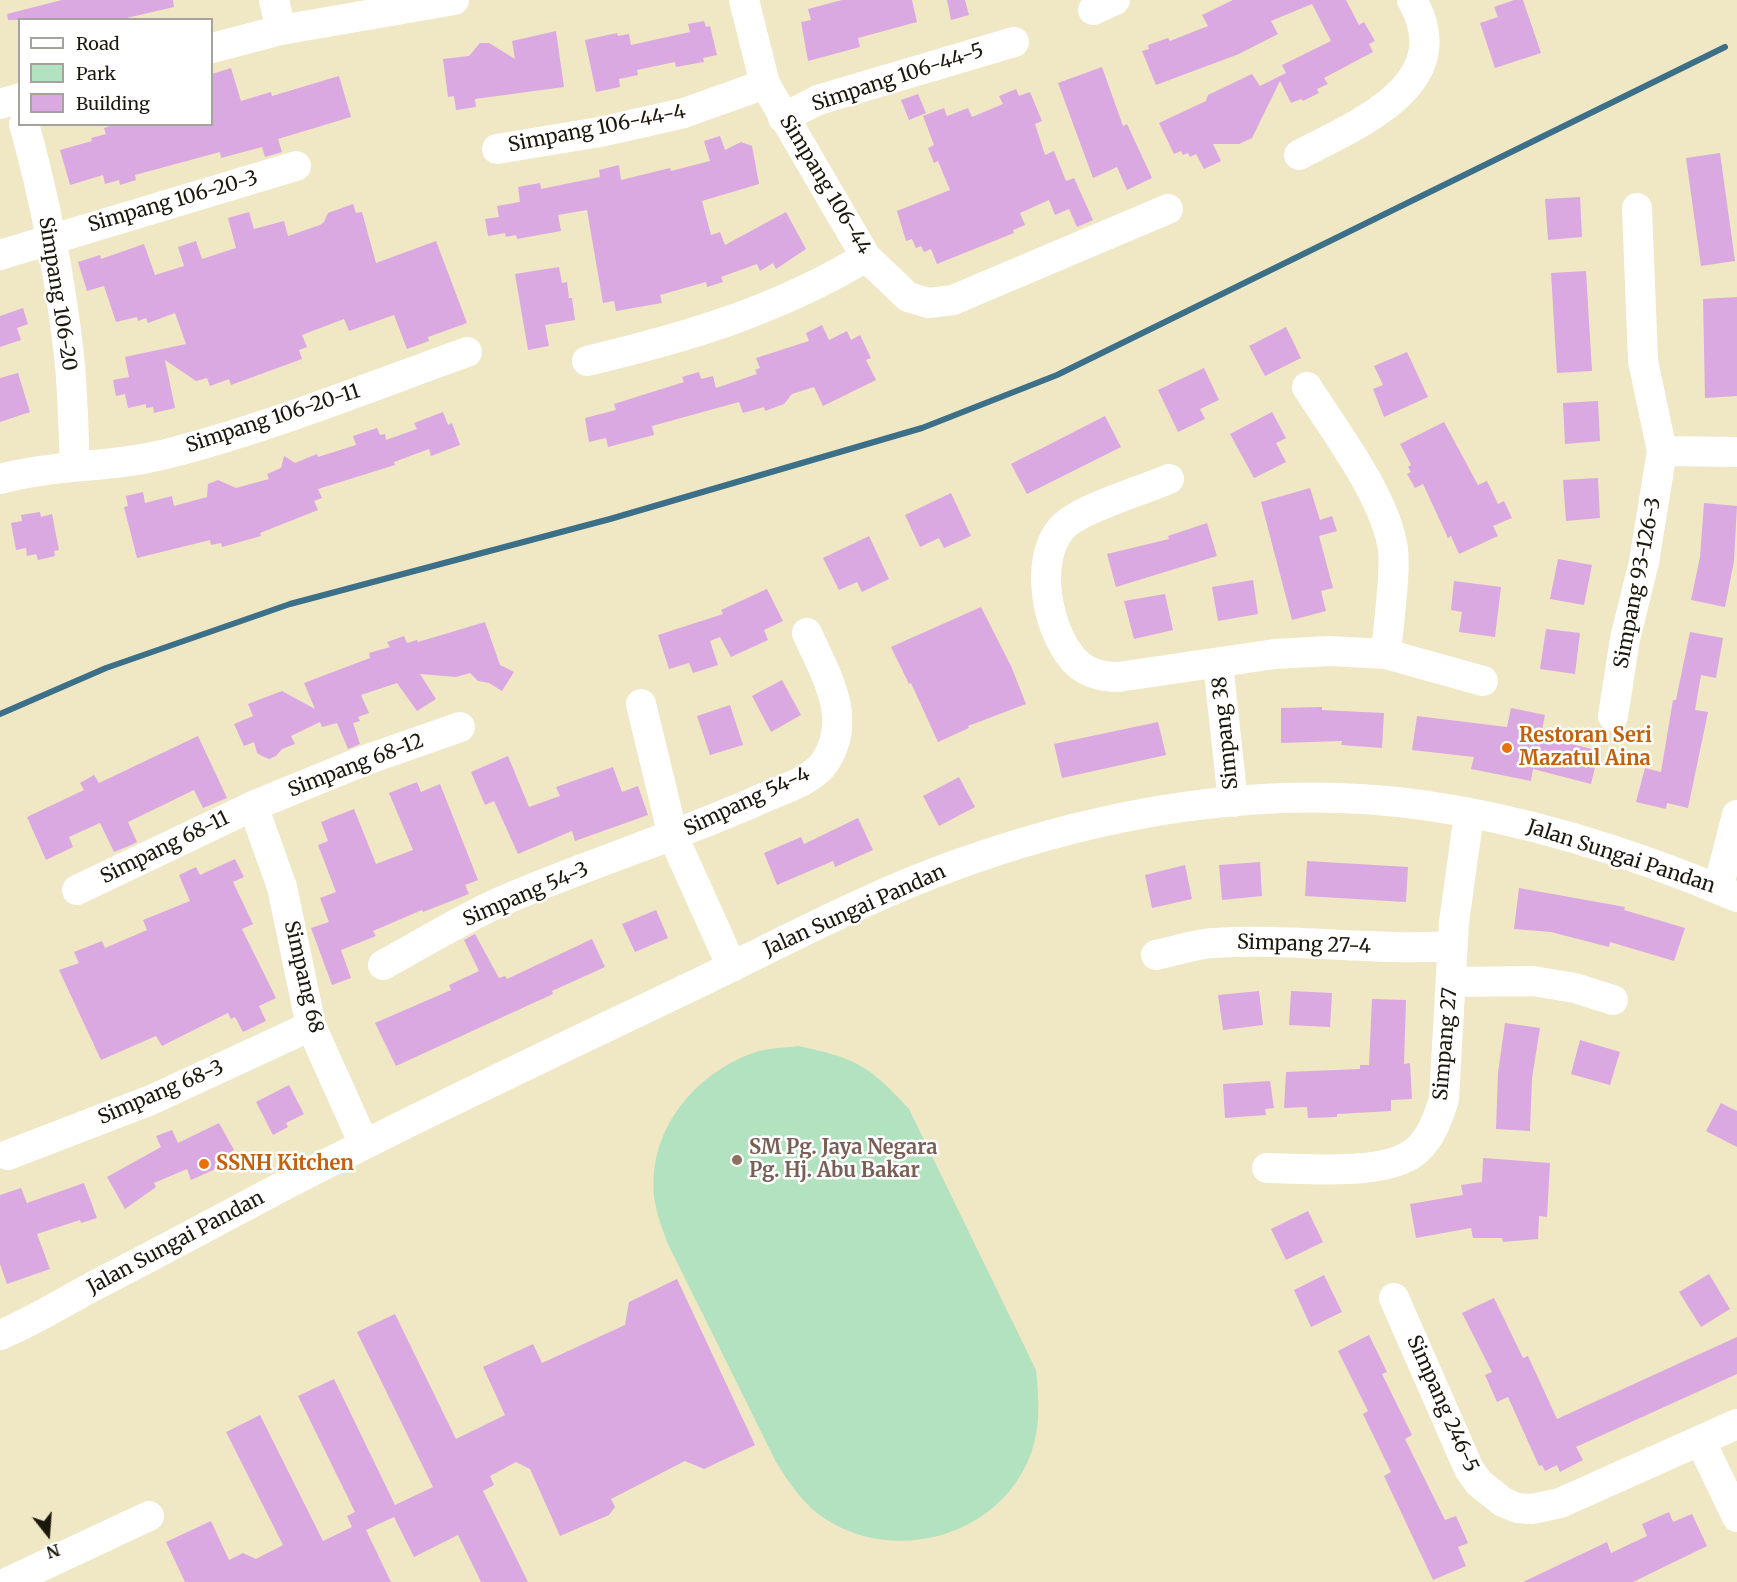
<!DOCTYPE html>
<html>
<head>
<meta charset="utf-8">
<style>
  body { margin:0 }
  #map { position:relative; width:1737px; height:1582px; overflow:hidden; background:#f0e7c5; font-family:Merriweather,serif }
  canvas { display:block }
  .legend { position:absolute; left:18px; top:18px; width:195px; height:108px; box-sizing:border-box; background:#fff; border:2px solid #a4a39e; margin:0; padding:8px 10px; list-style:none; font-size:18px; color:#1c190c }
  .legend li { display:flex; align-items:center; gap:12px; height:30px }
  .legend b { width:30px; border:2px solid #a4a39e }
  .north { position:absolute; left:18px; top:1504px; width:60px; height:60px; -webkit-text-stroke:4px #fff; paint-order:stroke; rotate:163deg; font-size:16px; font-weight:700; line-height:24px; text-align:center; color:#1c190c }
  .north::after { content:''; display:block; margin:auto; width:21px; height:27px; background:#1c190c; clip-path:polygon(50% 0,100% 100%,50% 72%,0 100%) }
</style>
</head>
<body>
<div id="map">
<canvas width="1737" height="1582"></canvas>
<ul class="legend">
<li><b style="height:8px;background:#fff"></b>Road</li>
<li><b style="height:16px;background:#b2e2bf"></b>Park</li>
<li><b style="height:16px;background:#dba9e1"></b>Building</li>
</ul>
<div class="north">N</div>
</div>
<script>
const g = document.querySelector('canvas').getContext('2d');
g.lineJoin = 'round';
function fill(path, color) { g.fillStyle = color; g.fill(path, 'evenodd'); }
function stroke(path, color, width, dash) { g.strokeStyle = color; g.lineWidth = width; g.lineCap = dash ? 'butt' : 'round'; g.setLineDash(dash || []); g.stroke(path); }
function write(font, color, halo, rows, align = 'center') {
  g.font = font + ' Merriweather,serif'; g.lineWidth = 5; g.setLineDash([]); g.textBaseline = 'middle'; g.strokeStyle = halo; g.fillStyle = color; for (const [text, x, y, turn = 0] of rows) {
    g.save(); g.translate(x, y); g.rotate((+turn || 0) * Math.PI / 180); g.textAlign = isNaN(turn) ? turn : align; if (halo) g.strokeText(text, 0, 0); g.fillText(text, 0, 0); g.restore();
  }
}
fill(new Path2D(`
  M798 1046C856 1058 870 1066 909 1109L1036 1370C1039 1399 1041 1428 1030 1456 999 1536 897 1564 827 1520 804 1506 790 1484 776 1462L667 1242C663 1230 658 1218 656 1207 642 1138 691 1075 753 1053 766 1048 784 1048 798 1046Z`), '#b2e2bf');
stroke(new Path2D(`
  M0 714 106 668 290 604 610 519 922 428 1057 375 1725 47`), '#3c6f88', 6);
fill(new Path2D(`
  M62 0H173L174 7 118 20H8L7 14Z
  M842 0H912L917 22 858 38 860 47 808 61 801 22 811 20 808 9Z
  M947 0H965L969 15 951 20Z
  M1233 0H1346L1359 25 1364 22 1375 41 1369 44 1373 52 1324 78 1328 84 1317 89 1319 93 1303 101 1301 99 1291 103 1280 81 1252 138 1239 144H1213L1221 161 1204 169 1196 154 1190 157 1188 153 1183 155 1181 151 1174 154 1159 123 1206 101 1208 95 1252 74 1260 86 1286 73 1282 65 1331 41 1312 4 1271 21 1278 34 1239 54 1156 85 1142 51 1149 49 1148 45 1168 38 1170 41 1208 26 1202 15Z
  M1514 0H1523L1541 53 1495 68 1480 23 1498 17 1494 7Z
  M704 21 706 27 710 26 717 55 703 58 704 62 676 67 675 62 637 70 638 75 619 79 620 87 596 92 585 40 617 33 618 36 629 34 631 45 690 32 688 24Z
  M556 31 564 87 475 99 476 107 456 110 454 96 448 97 443 59 469 56 480 43H489L515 59 512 41Z
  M1102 67 1123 126 1127 124 1152 178 1127 190 1117 167 1093 178 1058 83Z
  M231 68 241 101 271 92 272 96 339 76 351 117 278 139 282 152 265 157 262 147 221 158 220 152 135 175 136 180 120 185 119 180 105 184 103 175 70 185 60 150 92 141 91 138 106 134 104 128 115 124H212V74Z
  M1016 89 1019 96 1030 92 1042 121 1035 124 1045 155 1054 151 1066 181 1074 178 1093 220 1077 227 1069 209 1055 215 1049 200 1020 213 1025 225 1013 230 1014 233 937 264 931 249 924 252 921 246 916 248 912 239 906 241 897 211 950 190 938 161 934 163 928 148 934 145 923 116 944 108 947 116 968 108 972 117 1003 104 999 96Z
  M918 94 926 113 909 120 901 100Z
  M720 136 725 150 741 142 752 146 759 184 702 201 711 235 720 232 725 245 786 212 806 249 776 269 773 263 760 271 757 264 721 277 723 282 707 287 706 282 660 295 662 303 616 311 614 301 603 303 587 210 558 215 561 231 517 239 516 235 506 237 505 233 488 236 485 219 499 217 497 206 520 202 518 187 540 183 541 189 600 177 599 170 619 165 621 180 670 168 671 171 710 161 704 141Z
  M1720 153 1735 261 1701 266 1686 158Z
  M1580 197 1582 237 1548 240 1545 199Z
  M353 204 356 213 362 212 376 263 436 241 467 323 428 337 429 341 407 349 394 315 349 331 344 319 302 335 307 347 299 350 302 359 231 385 229 379 210 386 207 378 196 381 165 360 175 408 154 413 153 407 146 408V404L128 408 125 394 116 396 113 380 129 377 125 357 186 344 175 313 148 323 146 318 138 321 137 317 116 322 104 286 87 291 78 262 100 255 101 259 144 244 155 275 184 266 178 247 196 241 202 259 236 248 228 218 249 212 254 229 284 221 288 236 320 225 324 222 328 213Z
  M559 267 562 283 567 282 569 298H572L575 320 545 325 549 346 528 350 515 274Z
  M1586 271 1592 371 1557 373 1551 273Z
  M1737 297V396L1705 398 1703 299Z
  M23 308 28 324 17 328 21 340 0 347V316Z
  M822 325 829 340 847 331 851 340 860 335 871 358 866 360 876 380 823 406 814 387 792 394 784 404 765 411 764 407 743 413 739 402 652 426 654 435 608 447 606 438 589 442 585 418 616 410 614 404 684 382 682 377 699 372 701 379 713 376 716 388 757 374 755 370 760 368 756 358 809 341 806 333Z
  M1286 327 1301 358 1265 376 1249 346Z
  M1407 352 1428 397 1384 417 1373 389 1383 385 1374 366Z
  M1204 368 1219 400 1200 409 1205 419 1178 432 1158 390Z
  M18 373 30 412 0 422V378Z
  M1598 401 1600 441 1565 444 1563 403Z
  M443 412 448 425 452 423 460 445 431 456 429 449 394 462 395 465 318 489 322 498 314 501 318 510 260 533 261 536 222 547 221 543 211 545 210 540 137 558 124 507 128 506 126 496 143 492 145 503 172 496 174 506 207 497 208 484 218 480 236 488 269 479 267 474 281 468 284 456 295 463 317 454 318 457 356 445 353 436 377 428 380 435 385 434 386 440 417 429 414 423Z
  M1272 412 1286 438 1276 443 1286 462 1254 478 1230 434Z
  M1105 416 1121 447 1027 494 1011 464Z
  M1444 422 1478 485 1487 481 1498 504 1504 501 1512 518 1493 526 1498 536 1459 554 1451 536 1448 538 1423 484 1415 488 1407 474 1411 472 1408 467 1411 465 1400 444Z
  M1598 478 1600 518 1566 521 1563 480Z
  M1310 488 1320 520 1332 516 1337 531 1319 536 1333 588 1321 591 1326 611 1292 620 1261 502Z
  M951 493 971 536 944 548 939 538 920 547 905 515Z
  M1704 503 1737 506 1734 561 1725 607 1691 600 1700 557Z
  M40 512 41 517 52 514 59 550 54 551 55 556 38 560 36 554 27 556 26 548 16 550 11 523 22 521 21 515Z
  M1207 523 1217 556 1116 587 1107 554 1169 539 1168 536Z
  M869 536 889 579 862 592 857 582 839 590 823 558Z
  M1558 559 1592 565 1584 605 1550 599Z
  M1253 580 1258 614 1218 621 1212 587Z
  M1454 581 1501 587 1495 637 1459 632 1462 612 1451 610Z
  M767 589 783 621 764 630 768 640 731 657 720 637 710 641 718 665 693 673 689 663 669 669 658 635 723 614 721 610Z
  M1165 594 1173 630 1134 639 1124 601Z
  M981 607 1011 666 1026 704 968 726 969 728 938 742 911 683 909 684 891 647Z
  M485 622 500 665 514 672 502 691 489 683 478 681 470 673 456 677 420 674 436 699 417 711 397 683 361 695 369 713 358 717 360 721 353 723 360 744 348 749 337 723 322 727 320 722 291 736 295 744 282 749 276 756 269 759 262 756 257 753 254 742 244 746 234 724 253 716 248 704 282 691 315 709 304 683 370 658 369 653 390 647 387 642 404 636 407 643 417 640 418 642Z
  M1546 629 1580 633 1575 674 1540 669Z
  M1690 632 1723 638 1716 678 1701 675 1695 710 1708 712 1688 808 1667 803 1666 809 1636 802 1645 768 1661 772 1673 700H1676Z
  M782 680 801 715 771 732 752 696Z
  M730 705 743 745 710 755 697 716Z
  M1322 707V710L1384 713 1382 748 1341 745 1342 741 1281 743V708Z
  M1511 708 1545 715 1541 736 1599 751 1591 784 1533 769 1531 781 1471 769 1474 757 1412 750 1417 716 1507 727Z
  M1158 722 1166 755 1062 778 1054 744Z
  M198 736 227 798 203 808 194 790 128 822 137 842 131 845 114 852 100 823 69 837 73 847 46 860 27 817 84 790 80 783 94 775 99 783Z
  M508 756 529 807 560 796 556 787 613 767 622 792 638 786 648 815 575 841 572 831 518 854 494 801 485 805 471 772Z
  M959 777 975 807 939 826 923 796Z
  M417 782 421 792 440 784 478 880 465 885 469 894 423 912 422 910 373 931 376 936 341 950 351 978 332 985 311 928 329 922 320 898 336 892 318 845 328 841 321 822 354 809 376 864 413 850 389 793Z
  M858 818 873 850 835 867 833 861 777 885 764 853 801 837 804 844Z
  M235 859 244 877 233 882 253 924 242 929 276 998 259 1006 266 1021 243 1032 235 1017 231 1019 228 1013 162 1046 156 1036 101 1060 59 970 79 963 74 952 102 941 105 948 147 930 143 920 190 901 179 875 196 867 200 875Z
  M1307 861 1408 867 1406 902 1305 896Z
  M1260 862 1262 896 1222 900 1219 865Z
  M1185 865 1192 899 1152 908 1145 875Z
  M1519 888 1625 907 1624 910 1685 928 1674 961 1610 942 1609 947 1551 932 1514 929Z
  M656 910 668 938 635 952 622 924Z
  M475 934 499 978 505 976 507 979 592 939 605 967 552 991 553 994 396 1066 375 1023 451 990 449 985 479 971 464 940Z
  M1259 991 1263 1025 1223 1030 1218 995Z
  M1291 991 1332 993 1330 1027 1289 1025Z
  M1372 999 1406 1000 1404 1064 1410 1063 1412 1099 1391 1100V1111L1337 1114V1117L1308 1118 1307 1107 1284 1108 1286 1072 1360 1069V1065H1369Z
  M1505 1023 1540 1028 1532 1078 1530 1131 1496 1129 1498 1073Z
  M1580 1040 1620 1052 1610 1085 1571 1074Z
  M1270 1081 1274 1108 1265 1109 1266 1115 1225 1118 1223 1084Z
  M289 1085 304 1114 286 1123 288 1127 273 1135 256 1102Z
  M1721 1103 1737 1111V1147L1706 1131Z
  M219 1123 234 1150 218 1159 220 1167 191 1180 187 1169 154 1183 156 1187 125 1209 107 1177 161 1147 156 1136 172 1130 178 1143Z
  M1483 1158 1550 1163 1547 1217 1539 1216 1538 1239 1503 1242 1502 1238H1473L1471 1228 1416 1238 1410 1204 1463 1195 1461 1185 1482 1182Z
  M84 1183 97 1218 81 1223 80 1220 37 1234 50 1269 7 1284 0 1264V1195L21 1188 27 1203Z
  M1308 1211 1323 1242 1286 1260 1271 1229Z
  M1709 1274 1730 1309 1701 1327 1679 1292Z
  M1324 1275 1342 1312 1311 1327 1294 1290Z
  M677 1279 755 1445 704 1469 685 1461 611 1499 615 1507 609 1515 560 1536 530 1469 516 1462 490 1476 494 1485 483 1491 528 1582H481L458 1535 414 1557 394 1517 366 1530 391 1582H185L166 1542 211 1521 229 1560 243 1553 256 1559 283 1545 226 1432 260 1415 323 1541 352 1527 347 1516 355 1512 298 1396 334 1379 395 1505 433 1487 357 1332 395 1314 456 1439 505 1415 483 1367 533 1344 542 1363 625 1325 629 1302Z
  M1494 1298 1523 1358 1528 1356 1557 1419 1737 1337V1374L1576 1447 1583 1460 1560 1472 1557 1465 1545 1471 1542 1465 1539 1466 1508 1397 1497 1402 1485 1375 1492 1372 1462 1313Z
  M1369 1335 1387 1372 1382 1374 1412 1435 1405 1439 1445 1520 1456 1516 1468 1543 1458 1547 1466 1566 1433 1580 1384 1476 1391 1472 1363 1414 1368 1411 1338 1351Z
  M1669 1512 1673 1522 1692 1514 1707 1546 1633 1582H1523L1607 1542 1611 1553 1647 1536 1642 1524Z`), '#dba9e1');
stroke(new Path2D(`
  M274 0 281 30
  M744 0 765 84 866 257 908 297 929 303 953 300 1168 209
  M1093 10 1115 0
  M212 48 281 30 454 0
  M0 104 20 98
  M783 118 818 100 1014 42
  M24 124C45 199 60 277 69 355 73 391 73 429 75 465
  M497 149 600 132 684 113 765 84
  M1299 155C1357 124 1460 85 1412 0
  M0 255 296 166
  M587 361C688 337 776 311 866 257
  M1307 387C1336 433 1385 496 1393 549 1396 575 1388 626 1386 654
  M1662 451 1737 452
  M0 479C54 464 111 468 166 454 268 428 367 388 467 352
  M1169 479C1144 490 1077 509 1061 529 1034 561 1047 629 1073 659 1084 672 1101 677 1118 677L1275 654 1329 651 1386 654 1483 681
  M1218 663 1233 802
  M641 704 673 836 732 967
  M1613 716 1625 639 1644 562 1662 451 1643 361 1637 208
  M253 806 282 887 311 1026 364 1144
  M1718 889 1737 815
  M77 890 253 806 363 761 460 727
  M1156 955C1175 951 1195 944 1214 943 1294 938 1373 951 1452 946
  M383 965C422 944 460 920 500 902 586 864 677 837 763 798 783 789 812 781 825 762 854 718 825 674 807 633
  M1452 982 1533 981 1575 988 1613 1000
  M8 1155 151 1100 311 1026
  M1267 1168C1307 1168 1385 1177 1416 1151 1432 1137 1438 1118 1444 1099L1454 922 1469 814
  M1394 1298 1469 1469 1479 1483 1503 1502 1517 1508 1532 1509 1560 1503 1737 1424
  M0 1335C32 1322 62 1303 92 1287 150 1257 208 1226 266 1195 405 1122 546 1056 688 988 778 945 867 896 961 863 1107 811 1267 783 1422 805 1531 820 1636 854 1737 897
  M1701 1442 1737 1517
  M8 1582 149 1516`), '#fff', 30);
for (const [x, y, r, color] of [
  [1507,748,6,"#e8710a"],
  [737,1160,6,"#8d6e63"],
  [204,1164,6,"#e8710a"]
]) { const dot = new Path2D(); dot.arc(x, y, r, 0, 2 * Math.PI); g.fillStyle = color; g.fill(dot); stroke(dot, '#fff', 2); }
write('20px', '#1c190c', '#fff', [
  ["Simpang 106-44-5",898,78,-18],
  ["Simpang 106-44-4",597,129,-11],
  ["Simpang 106-44",825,185,59],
  ["Simpang 106-20-3",173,202,-16],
  ["Simpang 106-20",57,294,81],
  ["Simpang 106-20-11",273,419,-18],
  ["Simpang 93-126-3",1638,583,-79],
  ["Simpang 38",1226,733,-96],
  ["Simpang 68-12",356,766,-21],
  ["Simpang 54-4",747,802,-25],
  ["Simpang 68-11",165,848,-26],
  ["Jalan Sungai Pandan",1621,857,18],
  ["Simpang 54-3",526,895,-23],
  ["Jalan Sungai Pandan",855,911,-24],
  ["Simpang 27-4",1304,945,2],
  ["Simpang 68",303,977,77],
  ["Simpang 27",1446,1044,-85],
  ["Simpang 68-3",161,1093,-23],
  ["Jalan Sungai Pandan",176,1243,-28],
  ["Simpang 246-5",1442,1404,66]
]);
write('bold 20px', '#c56008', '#fff', [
  ["Restoran Seri",1519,736],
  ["Mazatul Aina",1519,759],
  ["SSNH Kitchen",216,1164]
], 'left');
write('bold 20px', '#785e54', '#fff', [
  ["SM Pg. Jaya Negara",749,1148],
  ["Pg. Hj. Abu Bakar",749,1171]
], 'left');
</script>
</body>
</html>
